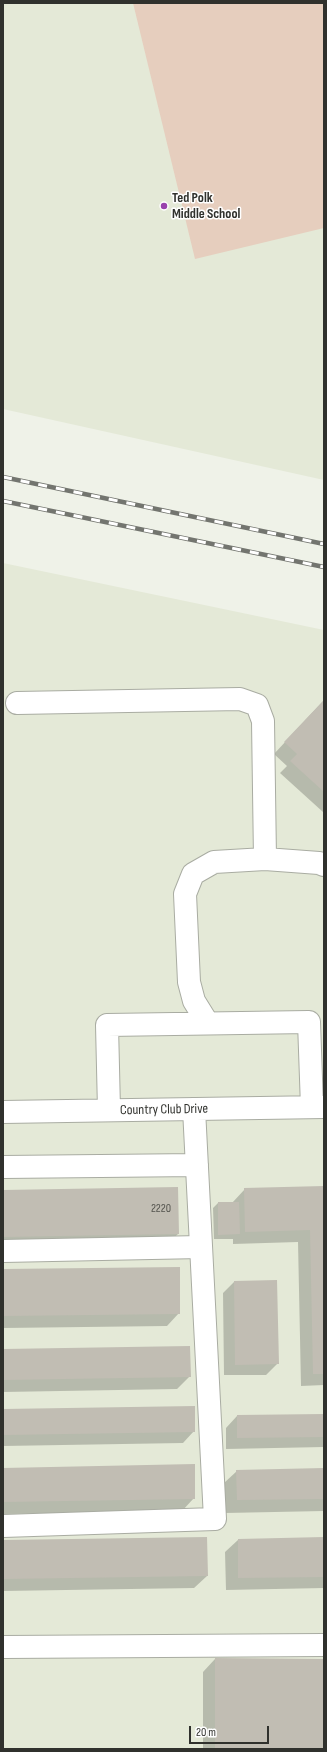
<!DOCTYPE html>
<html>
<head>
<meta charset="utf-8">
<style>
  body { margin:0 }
  #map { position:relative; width:327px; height:1752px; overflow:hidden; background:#eff2e8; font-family:"Sofia Sans Condensed",sans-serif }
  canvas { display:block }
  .frame { position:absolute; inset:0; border:4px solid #30312d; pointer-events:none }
  .scale { position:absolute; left:189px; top:1726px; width:80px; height:18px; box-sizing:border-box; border:2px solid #30312d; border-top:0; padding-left:5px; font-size:12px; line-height:14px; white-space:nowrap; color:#30312d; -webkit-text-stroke:3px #fff; paint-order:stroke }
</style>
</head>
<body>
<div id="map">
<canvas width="327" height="1752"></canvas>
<div class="frame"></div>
<div class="scale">20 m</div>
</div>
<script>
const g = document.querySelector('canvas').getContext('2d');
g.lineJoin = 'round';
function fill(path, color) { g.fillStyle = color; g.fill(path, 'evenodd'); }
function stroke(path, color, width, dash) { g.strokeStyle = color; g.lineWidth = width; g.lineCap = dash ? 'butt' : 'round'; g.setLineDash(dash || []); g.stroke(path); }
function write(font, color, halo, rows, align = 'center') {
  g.font = font + ' "Sofia Sans Condensed",sans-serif'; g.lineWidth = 3; g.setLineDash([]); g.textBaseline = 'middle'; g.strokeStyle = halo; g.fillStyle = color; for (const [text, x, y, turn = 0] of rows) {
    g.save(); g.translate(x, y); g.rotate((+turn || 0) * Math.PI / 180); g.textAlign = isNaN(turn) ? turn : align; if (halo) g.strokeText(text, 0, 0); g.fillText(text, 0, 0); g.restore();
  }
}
fill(new Path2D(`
  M3 3H324V480L3 409Z
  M3 563 324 630V1749H3Z`), '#e4e9d7');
fill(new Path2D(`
  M133 3H324V228L195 259Z`), '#e6cebe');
fill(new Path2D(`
  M324 700V811L323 812 280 773 287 766 274 754Z
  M324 1187V1385L301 1386 298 1242 233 1244V1239H214L213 1208 218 1203H232L245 1189Z
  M3 1191 178 1234 165 1246 3 1249Z
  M3 1270 179 1313 167 1326 3 1328Z
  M234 1282 278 1363 266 1375H224L223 1293Z
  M3 1350 190 1376 177 1389 3 1392Z
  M3 1410 194 1431 183 1443 3 1446Z
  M324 1415V1447L226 1449V1428L237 1416Z
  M3 1469 194 1498 182 1511 3 1514Z
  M324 1469V1511L225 1513 224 1483 237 1471Z
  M324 1538V1588L226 1590 225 1552 238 1540Z
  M3 1541 207 1576 194 1588 3 1591Z
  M215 1659 324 1660V1749H203V1672Z`), '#0003');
fill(new Path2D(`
  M324 700V792L290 761 297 754 284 742Z
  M324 1186V1374H313L310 1230 245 1232 244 1188Z
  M178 1187 179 1234 3 1237V1190Z
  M218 1202H239L240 1234 218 1235Z
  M180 1267V1314L3 1316V1269Z
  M277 1280 279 1364 235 1365 234 1281Z
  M190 1346 191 1377 3 1380V1349Z
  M195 1406V1432L3 1435V1409Z
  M324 1414V1437L237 1438V1415Z
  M195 1464V1499L3 1502V1468Z
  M324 1468V1499L237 1500 236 1470Z
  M207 1537 208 1576 3 1579V1540Z
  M324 1537V1577L238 1578V1539Z
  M215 1658 324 1659V1749H215Z`), '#c1bdb3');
const minor = new Path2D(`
  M17 703 240 699 257 705 263 721 265 859 319 863 324 865
  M207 1022 194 1001 189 982 185 894 193 874 214 862 265 859
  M109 1110 107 1025 309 1022 312 1107
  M3 1112 324 1107
  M3 1167 197 1165
  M3 1251 201 1247
  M3 1526 215 1519 194 1109
  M3 1647 324 1645`);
stroke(minor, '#a9aca2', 24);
stroke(minor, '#fff', 22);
const rail = new Path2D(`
  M3 477 324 544
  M3 501 324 567`);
stroke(rail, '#73756f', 4.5);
stroke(rail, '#fff', 3, [9]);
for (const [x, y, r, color] of [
  [164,206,4,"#9941ad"]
]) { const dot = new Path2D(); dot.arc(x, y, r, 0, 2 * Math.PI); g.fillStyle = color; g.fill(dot); stroke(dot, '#fff', 1.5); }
write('12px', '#54544e', null, [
  ["2220",161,1209]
]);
write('bold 14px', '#30312d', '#fff', [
  ["Ted Polk",172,198],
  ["Middle School",172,214]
], 'left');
write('14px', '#30312d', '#fff', [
  ["Country Club Drive",164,1110,-1]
]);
</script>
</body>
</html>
